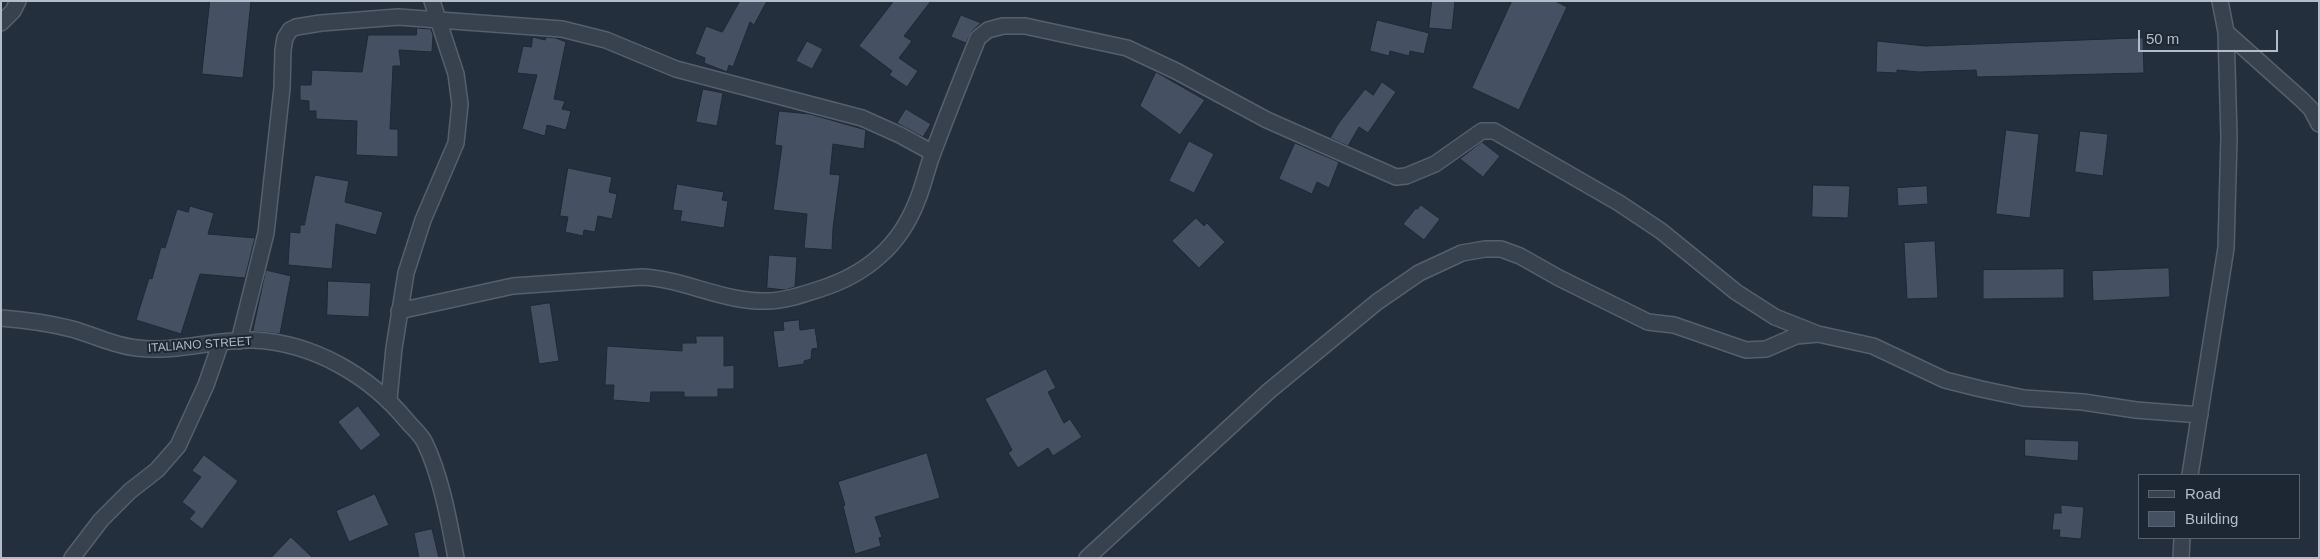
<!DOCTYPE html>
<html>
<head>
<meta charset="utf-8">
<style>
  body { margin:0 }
  #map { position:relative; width:2320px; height:559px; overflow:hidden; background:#242f3e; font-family:Arial,sans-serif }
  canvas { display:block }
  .frame { position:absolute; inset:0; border:2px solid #b4bcc9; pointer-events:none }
  .legend { position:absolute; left:2138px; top:474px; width:162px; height:65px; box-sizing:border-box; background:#1d2633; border:1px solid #59626f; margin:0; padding:6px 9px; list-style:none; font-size:15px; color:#b4bcc9 }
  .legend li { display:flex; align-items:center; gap:10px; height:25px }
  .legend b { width:25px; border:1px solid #59626f }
  .scale { position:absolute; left:2138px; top:30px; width:140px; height:22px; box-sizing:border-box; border:2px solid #b4bcc9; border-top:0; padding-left:6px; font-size:15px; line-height:18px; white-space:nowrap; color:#b4bcc9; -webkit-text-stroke:4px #1d2633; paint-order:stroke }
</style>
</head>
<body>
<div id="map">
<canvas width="2320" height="559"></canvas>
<div class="frame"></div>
<ul class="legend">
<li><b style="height:6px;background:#38414e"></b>Road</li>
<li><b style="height:14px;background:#455162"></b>Building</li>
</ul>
<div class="scale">50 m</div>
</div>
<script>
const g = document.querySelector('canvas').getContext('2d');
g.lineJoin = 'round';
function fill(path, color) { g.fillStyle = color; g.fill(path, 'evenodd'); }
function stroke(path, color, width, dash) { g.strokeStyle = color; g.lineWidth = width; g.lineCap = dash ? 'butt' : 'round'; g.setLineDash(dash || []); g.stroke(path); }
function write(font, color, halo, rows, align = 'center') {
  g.font = font + ' Arial,sans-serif'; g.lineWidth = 4; g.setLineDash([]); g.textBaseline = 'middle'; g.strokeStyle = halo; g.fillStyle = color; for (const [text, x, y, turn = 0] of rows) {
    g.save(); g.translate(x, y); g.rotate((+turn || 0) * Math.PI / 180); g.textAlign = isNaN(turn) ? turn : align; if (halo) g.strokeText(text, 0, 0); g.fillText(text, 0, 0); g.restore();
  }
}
const building = new Path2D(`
  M210 1H251L243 78 202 74Z
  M740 1H767L754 25 750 22 733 67 729 65 727 72 704 63 705 58 695 54 706 26 722 32Z
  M894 1H931L904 36 912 41 899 58 918 71 907 87 889 75 892 71 859 46Z
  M1432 1H1455L1452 30 1429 28Z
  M1512 1H1555L1567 7 1519 110 1472 88Z
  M961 15 981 23 972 31 966 43 951 37Z
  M1377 20 1429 33 1424 54 1410 51 1409 56 1390 51 1389 56 1370 51Z
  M417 28 431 29 433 35 432 52 399 50 401 66H393L390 129H398V157L356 155 357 121 316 119V111H309V101L300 100V85H311L312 70 362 72 368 35H416Z
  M533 37 545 40 546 37 556 38 566 42 554 99 565 101 562 109 571 111 566 130 547 125 545 136 522 129 537 75 517 73 523 46 531 47Z
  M2143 38 2144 73 1977 77 1976 70 1919 72 1897 70V73L1876 72 1877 41 1925 46Z
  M807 41 823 49 812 69 796 61Z
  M1156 72 1205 100 1180 135 1140 106Z
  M1382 82 1396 92 1368 133 1359 127 1348 146 1330 138 1338 124 1365 89 1373 95Z
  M703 89 723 93 717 126 696 122Z
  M906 109 931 124 923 137 897 123Z
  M779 111 810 114 866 130 864 149 833 144 830 174 840 175 833 228 832 250 804 248 807 214 773 210 782 146 775 145Z
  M2006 130 2039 134 2030 218 1996 214Z
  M2080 131 2108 134 2103 176 2075 172Z
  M1189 141 1214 154 1194 193 1169 181Z
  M1482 142 1500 156 1483 177 1460 159Z
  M1295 143 1339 162 1329 188 1317 182 1312 194 1279 179Z
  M568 168 612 177 609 192 617 194 612 219 598 216 595 232 584 230 583 236 565 232 568 217 560 216Z
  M315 175 349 181 345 202 383 212 376 235 336 224 332 269 288 265 290 232 300 233V225H304Z
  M677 184 724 192 722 200 728 201 724 228 680 221 682 211 673 210Z
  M1813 185 1850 186 1848 218 1812 217Z
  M1927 186 1928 204 1898 206 1897 188Z
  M1421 205 1440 219 1424 240 1403 224 1416 208 1417 209Z
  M190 206 214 213 208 234 255 238 245 278 200 274 181 334 136 320 149 278 152 279 161 247 165 248 177 209 188 212Z
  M1196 218 1204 226 1207 223 1225 242 1199 268 1172 241Z
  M1935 241 1938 298 1907 299 1904 243Z
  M769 255 797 257 795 287 785 290 767 288Z
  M2169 268 2170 297 2093 301 2092 271Z
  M2064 269V298L1983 299V270Z
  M266 270 291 276 280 334 253 331Z
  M328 281 371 283 369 317 327 315Z
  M550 303 559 361 539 364 530 306Z
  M799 320 800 330 815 328 818 348 812 349 811 359 804 361V364L778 368 773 331 784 330 783 322Z
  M696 336H724V366L734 365V389H718V397H684V392H651L650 403 613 400 614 385H605L607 346 682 351V343H696Z
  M1046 369 1056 388 1048 392 1064 423 1070 419 1082 437 1053 456 1048 448 1018 468 1008 453 1012 450 985 399Z
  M358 406 381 435 361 451 338 422Z
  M2025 439 2079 441 2078 461 2025 456Z
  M927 453 940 498 875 517 882 537 879 538 881 546 855 554 843 506 845 505 838 482Z
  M204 455 238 481 202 529 189 519 195 512 182 502 201 477 192 471Z
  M375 494 389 525 349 542 336 511Z
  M2061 505 2084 507 2081 539 2059 537 2060 530H2052L2054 513H2061Z
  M432 529 439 558H419L414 533Z
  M291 537 313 558H271Z`);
fill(building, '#455162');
stroke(building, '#1f2835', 1);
const street = new Path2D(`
  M1 23 13 11 18 1
  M2226 32 2301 99 2311 109 2319 124
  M399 311 513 286 642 277C685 279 725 303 768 301 785 301 804 294 820 289 865 275 900 246 917 201 924 185 927 167 934 150 948 113 963 75 978 38L988 30 1003 26H1025L1127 48 1176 71 1267 120 1396 177 1406 176 1435 164 1482 131H1494L1619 203 1661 231 1736 292 1775 317 1818 334
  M1 318C25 320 49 323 72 329 94 335 114 346 137 348 176 353 215 339 254 340 314 343 370 376 407 421 412 427 420 434 424 441 441 475 449 521 456 558
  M239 341 266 233 282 88 283 50 285 38 290 30 296 27 321 23 398 17 562 29 606 40 676 69 862 118 900 135 933 153
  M389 399 394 348 406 273 423 220 456 143 460 104 456 74 432 1
  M2190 475 2226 248 2229 137 2226 32 2220 1
  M72 558 101 520 130 491 157 470 178 446 206 385 221 342
  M1087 558 1269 391 1377 302 1419 273 1462 253 1485 249H1501L1520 256 1559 278 1648 322 1674 325 1746 350 1766 349 1796 336 1818 334 1873 346 1945 380 1981 389 2024 398 2083 402 2136 410 2200 415
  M2181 558 2182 538`);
stroke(street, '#565f6c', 18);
stroke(street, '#38414e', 15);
write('12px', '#b4bcc9', '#1d2633', [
  ["ITALIANO STREET",200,345,-4]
]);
</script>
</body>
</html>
